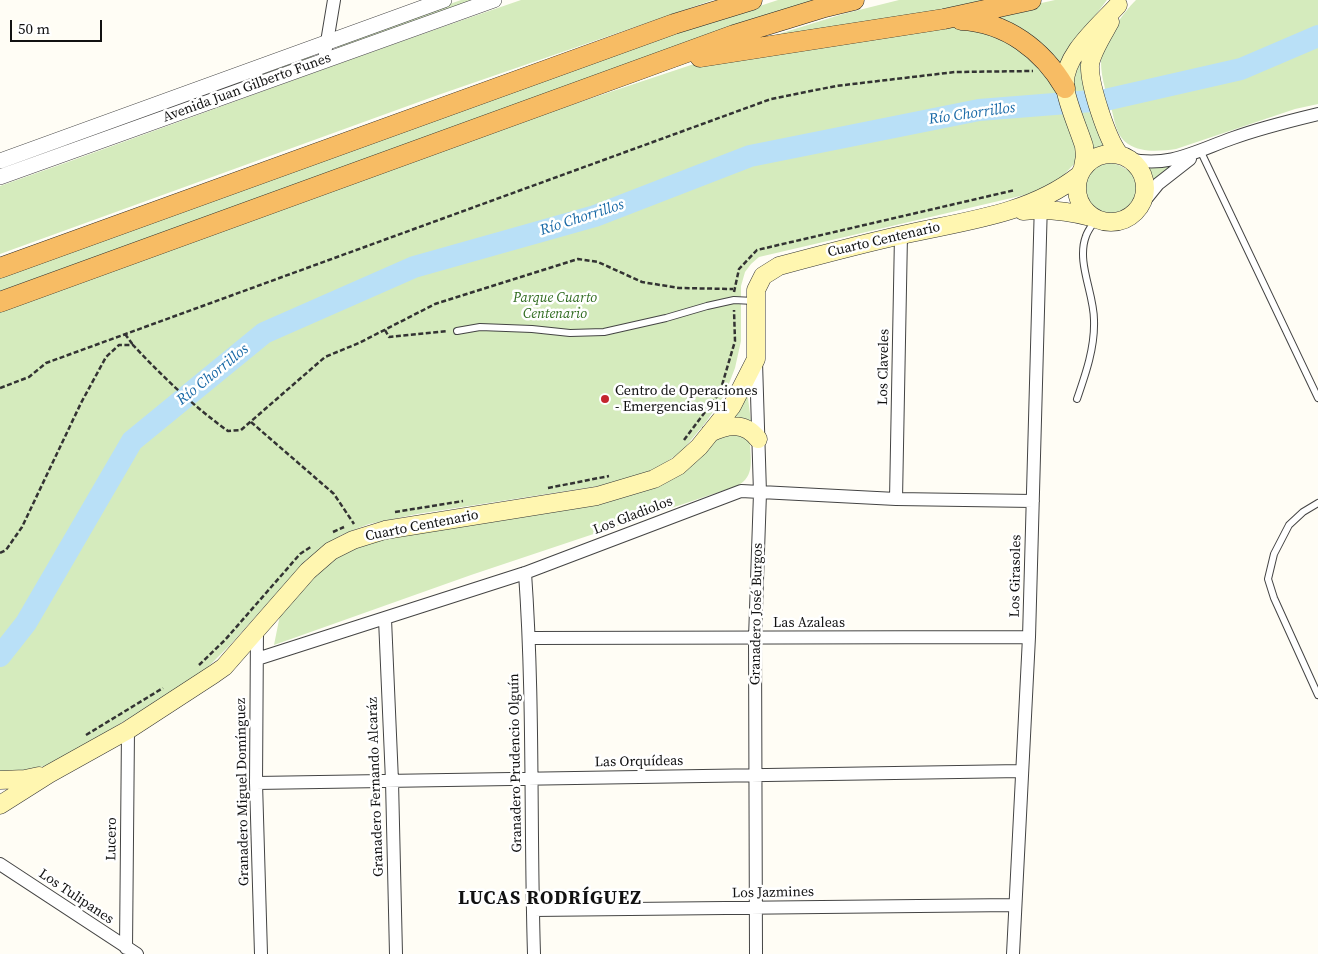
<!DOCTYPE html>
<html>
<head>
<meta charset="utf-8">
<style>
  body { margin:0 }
  #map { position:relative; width:1318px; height:954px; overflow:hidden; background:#fffdf5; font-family:"Source Serif 4",serif }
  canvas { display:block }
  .scale { position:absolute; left:10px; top:20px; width:92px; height:22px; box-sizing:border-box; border:2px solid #111; border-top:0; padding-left:6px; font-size:15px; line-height:18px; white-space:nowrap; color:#111; -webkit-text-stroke:4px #fff; paint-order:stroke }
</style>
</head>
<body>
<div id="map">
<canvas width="1318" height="954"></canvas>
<div class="scale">50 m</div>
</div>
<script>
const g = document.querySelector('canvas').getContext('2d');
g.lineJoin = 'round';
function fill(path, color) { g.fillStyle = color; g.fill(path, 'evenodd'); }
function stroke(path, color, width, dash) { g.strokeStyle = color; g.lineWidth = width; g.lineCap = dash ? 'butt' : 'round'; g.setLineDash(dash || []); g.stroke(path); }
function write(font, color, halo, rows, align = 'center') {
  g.font = font + ' "Source Serif 4",serif'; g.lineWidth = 5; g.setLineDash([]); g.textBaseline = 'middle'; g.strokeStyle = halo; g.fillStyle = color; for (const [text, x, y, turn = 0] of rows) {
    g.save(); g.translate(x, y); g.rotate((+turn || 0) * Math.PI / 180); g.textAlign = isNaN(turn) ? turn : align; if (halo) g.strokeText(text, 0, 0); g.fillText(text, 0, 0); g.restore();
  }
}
fill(new Path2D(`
  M461 0H475L338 50 336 45Z
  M521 0H713L438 95 0 254V186C174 125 346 59 521 0Z
  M778 0H826L704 37 0 291V275L541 78Z
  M899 0H989L909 16 769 37 843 14Z
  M1055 0H1107L1069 50 1060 70 987 15Z
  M1136 0H1318V104L1295 109 1176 149C1160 151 1142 153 1128 144 1117 137 1115 123 1112 111 1107 95 1101 79 1101 62 1102 42 1122 14 1136 0Z
  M960 25 1015 43 1054 80 1077 147 1076 162 1057 182 1033 193 759 257 751 264 745 272 741 286V341L735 368 725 394 706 422 681 452 663 464 640 476 605 485 417 514 369 524 341 535 306 560 231 644 201 674 85 745 48 765 18 773H0V311L526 120 700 62Z
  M1086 47 1105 148 1093 153 1073 92 1072 76Z
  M314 54 311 59 36 159 34 155Z
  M1110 163C1128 165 1149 184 1133 202 1100 239 1052 174 1110 163Z
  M1147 165H1174L1153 180Z
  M747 390 751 422H726Z
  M737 429 750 441C750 459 756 476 737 486L471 575 274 645 280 615 303 587 327 564 348 550 389 536 596 502 714 439Z`), '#d5ebbd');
stroke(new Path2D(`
  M0 656 26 623 132 441 264 333 414 267 595 216 750 156 979 110 1105 100 1241 69 1318 36`), '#b9e0f7', 22);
const service = new Path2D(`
  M1201 152 1318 398
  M457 331 480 327 532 329 570 333 604 332 666 318 707 306 734 300 754 301
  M1077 399C1086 373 1095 347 1094 320 1094 293 1076 262 1086 236 1088 230 1093 224 1096 219
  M1318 503 1303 512 1289 525 1274 554 1268 579 1274 598 1318 695`);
const minor = new Path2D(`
  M324 60 334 0
  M1129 159C1169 168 1196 151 1233 138 1260 128 1289 121 1318 114
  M1141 205 1158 184 1190 159
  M896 499 901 235
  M525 573C534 699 530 827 534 954
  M385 619 392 781 396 954
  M257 629 256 783 261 954
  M529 638 1029 637
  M257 659 525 573 741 491 896 499 1033 501
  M256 783 1022 771
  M0 864 137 954
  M533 910 1015 905
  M126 948 128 730
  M756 954 755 638 760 493 756 362
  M1013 954 1029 637 1041 202`);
const tertiary = new Path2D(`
  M0 161 444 0
  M0 177 494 0`);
const secondary = new Path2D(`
  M1110 22C1104 33 1091 53 1090 65 1089 84 1107 139 1119 154
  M1077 188a34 34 0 1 1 68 0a34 34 0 1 1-68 0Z
  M1083 167 1085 156 1084 146C1079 130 1067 103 1065 87 1062 56 1099 26 1118 5
  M1023 211C1047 208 1068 211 1091 217
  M710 433C728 424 745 422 758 439
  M0 780 25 779 39 776
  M0 805 49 774 128 730 214 674 224 667 308 571 331 551 353 540 385 530 597 496 654 479 678 466 699 447 732 406 756 359V290L763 276 779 266C820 255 861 244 902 235 963 221 1028 215 1078 176`);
const trunk = new Path2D(`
  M961 20C1006 22 1043 50 1065 88
  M700 57 944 19 1031 0
  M0 268 674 24 752 0
  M0 302 734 35 825 7 854 0`);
stroke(service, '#444', 8);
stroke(minor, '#444', 14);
stroke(tertiary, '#444', 16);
stroke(secondary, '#333', 19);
stroke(trunk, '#222', 21);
stroke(new Path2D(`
  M734 292 739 269 757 250 1015 190
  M385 330 389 337 448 331
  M125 334 133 345
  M0 388 29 377 46 363 771 99 836 86 955 72 1033 71
  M251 422 334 494 354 524
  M684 440 720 392 735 341 734 310
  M548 488 609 476
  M395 512 463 501
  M333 532 344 527
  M0 553 6 550 22 527 81 403 106 357 119 345H133C163 377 193 406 228 431L241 430 325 357 359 343 435 304 578 259 598 262 642 282 679 288 733 289
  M199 665 225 640 300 554 312 546
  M86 735 163 688`), '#333', 2.5, [5, 2.5]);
stroke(service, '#fff', 6);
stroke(minor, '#fff', 12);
stroke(tertiary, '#fff', 15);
stroke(secondary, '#fff6b0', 18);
stroke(trunk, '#f7bc64', 20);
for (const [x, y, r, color] of [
  [605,399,5,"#c4262e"]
]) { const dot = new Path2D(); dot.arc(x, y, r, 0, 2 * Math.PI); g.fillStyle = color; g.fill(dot); stroke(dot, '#fff', 2); }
write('14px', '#111', '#fff', [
  ["Avenida Juan Gilberto Funes",247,88,-20],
  ["Cuarto Centenario",884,240,-13],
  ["Los Claveles",884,367,-89],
  ["Los Gladiolos",633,516,-21],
  ["Cuarto Centenario",422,526,-11],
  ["Los Girasoles",1016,576,-89],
  ["Granadero José Burgos",757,614,-89],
  ["Las Azaleas",809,623],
  ["Las Orquídeas",639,762,-1],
  ["Granadero Prudencio Olguín",516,763,-91],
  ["Granadero Fernando Alcaráz",376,787,-92],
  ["Granadero Miguel Domínguez",243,792,-91],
  ["Lucero",112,839,-89],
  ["Los Jazmines",773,893,-1],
  ["Los Tulipanes",76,897,34]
]);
write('italic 14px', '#2f6b1f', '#fff', [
  ["Parque Cuarto",555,298],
  ["Centenario",555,314]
]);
write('14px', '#111', '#fff', [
  ["Centro de Operaciones",615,391],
  ["- Emergencias 911",615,407]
], 'left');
write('italic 15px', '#1768a6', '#fff', [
  ["Río Chorrillos",972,114,-8],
  ["Río Chorrillos",582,218,-18],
  ["Río Chorrillos",213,375,-39]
]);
g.letterSpacing = '1px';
write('bold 19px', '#111', '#fff', [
  ["LUCAS RODRÍGUEZ",550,899]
]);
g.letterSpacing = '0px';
</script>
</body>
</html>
